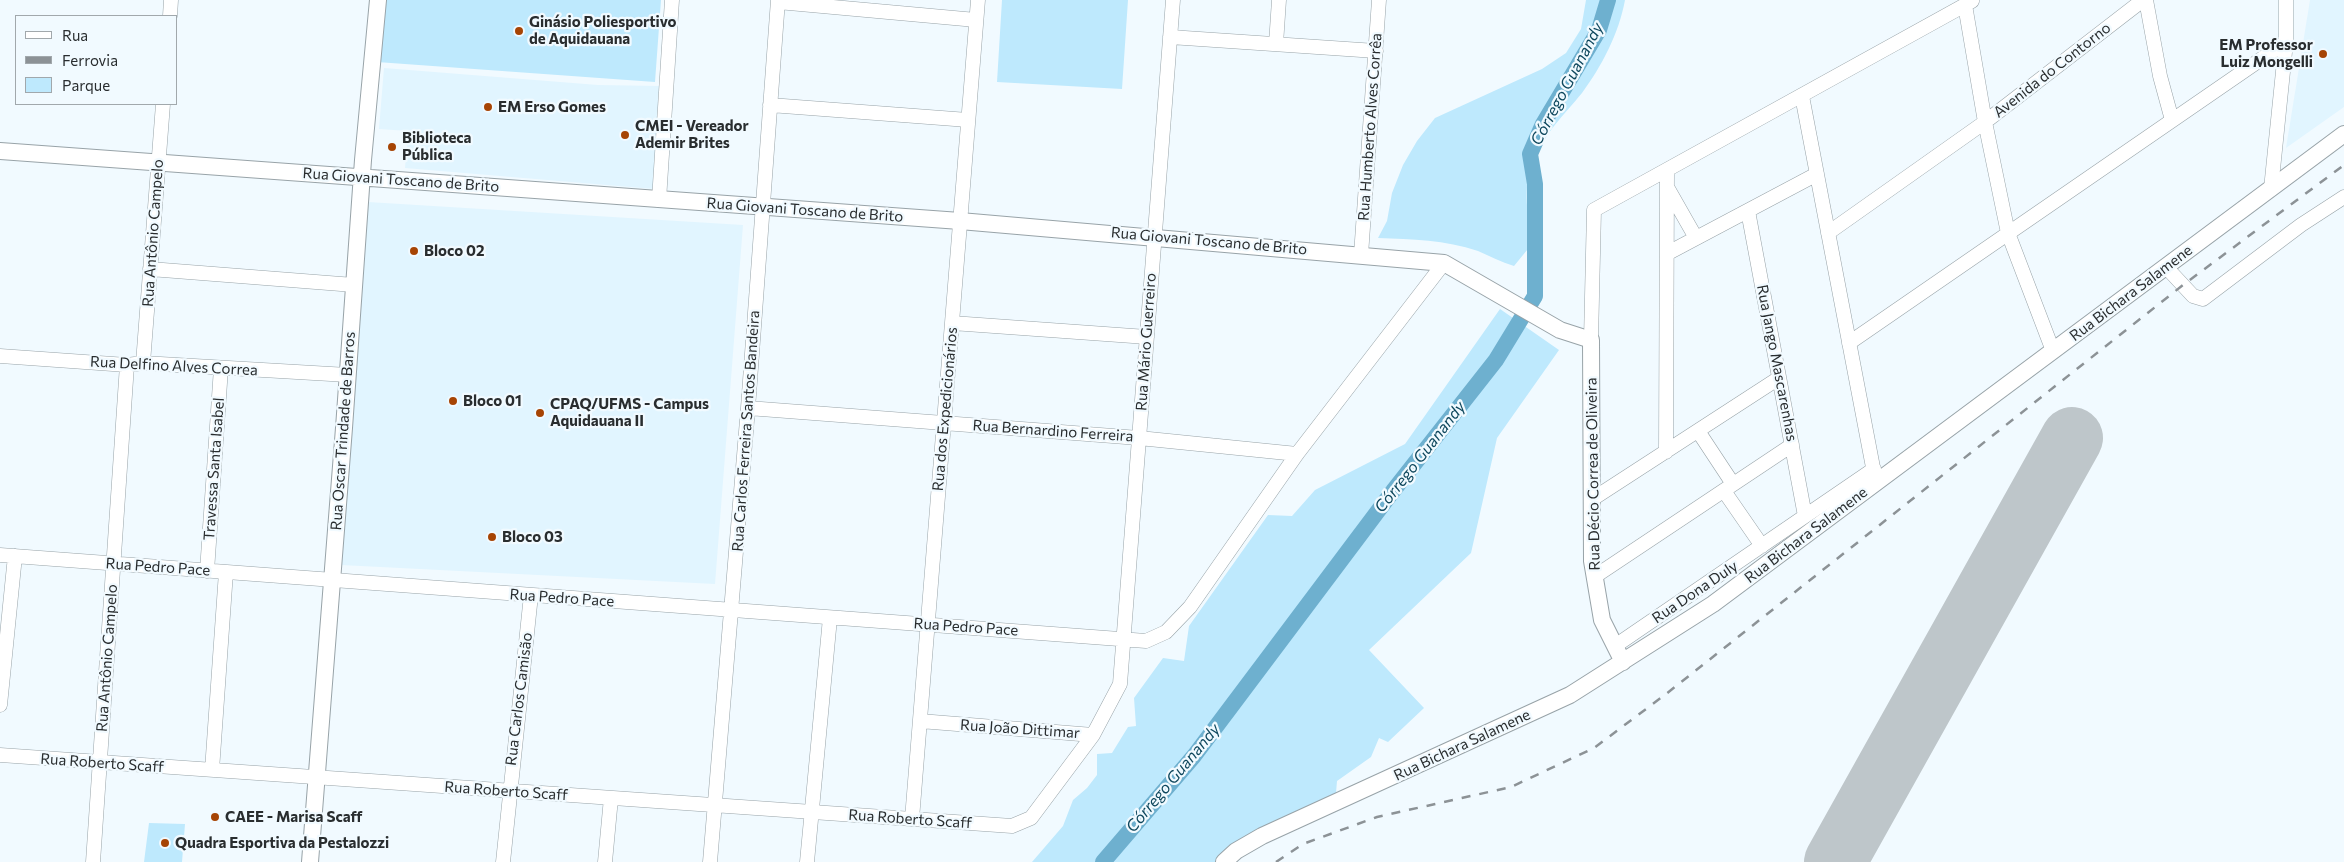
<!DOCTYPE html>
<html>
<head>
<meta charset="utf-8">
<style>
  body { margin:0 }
  #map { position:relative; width:2344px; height:862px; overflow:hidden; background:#f1faff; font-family:Commissioner,sans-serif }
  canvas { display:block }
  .legend { position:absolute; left:15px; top:15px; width:162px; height:90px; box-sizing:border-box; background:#f1faff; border:1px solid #a1a8ac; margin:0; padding:6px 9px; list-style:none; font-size:15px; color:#292d2f }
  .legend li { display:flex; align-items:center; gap:10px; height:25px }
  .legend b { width:25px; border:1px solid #a1a8ac }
</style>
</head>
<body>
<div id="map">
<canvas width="2344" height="862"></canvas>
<ul class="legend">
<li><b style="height:6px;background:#fff"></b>Rua</li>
<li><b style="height:6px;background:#8c9296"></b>Ferrovia</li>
<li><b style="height:14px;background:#bee9fd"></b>Parque</li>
</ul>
</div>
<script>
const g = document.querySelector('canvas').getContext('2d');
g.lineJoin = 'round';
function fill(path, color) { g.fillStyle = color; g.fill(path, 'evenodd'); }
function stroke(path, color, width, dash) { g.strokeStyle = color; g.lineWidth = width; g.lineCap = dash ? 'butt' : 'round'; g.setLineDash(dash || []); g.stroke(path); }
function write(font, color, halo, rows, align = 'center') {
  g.font = font + ' Commissioner,sans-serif'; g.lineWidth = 4.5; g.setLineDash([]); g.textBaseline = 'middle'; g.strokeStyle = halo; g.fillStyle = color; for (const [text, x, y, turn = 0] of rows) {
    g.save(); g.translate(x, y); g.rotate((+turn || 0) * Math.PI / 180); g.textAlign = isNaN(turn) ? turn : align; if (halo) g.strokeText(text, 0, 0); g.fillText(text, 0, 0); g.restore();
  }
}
fill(new Path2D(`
  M2310 0H2344V107L2286 148Z
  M384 68 598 85 659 86 654 189 405 168 408 131 379 129Z
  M368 202 743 225 715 584 341 565Z`), '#e1f5ff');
fill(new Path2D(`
  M382 0H661L655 82 377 62Z
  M1002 0H1128L1122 89 997 82Z
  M1586 0H1625C1619 33 1602 66 1582 93 1564 115 1543 135 1533 161 1522 187 1528 218 1532 244L1514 266C1501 262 1490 256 1478 251 1445 240 1412 239 1378 238L1387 221 1392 193 1403 165 1417 141 1435 118 1542 69 1566 53 1581 29Z
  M1500 309 1559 350 1497 438 1471 553 1369 650 1424 708 1388 742 1379 738 1371 757 1337 781 1336 793 1227 862H1032L1063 826 1073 800 1087 788 1097 775V754L1112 753 1128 727 1136 726 1134 698 1163 658 1184 661 1189 626 1268 515 1292 516 1315 490 1405 444Z
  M149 823 185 824 182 862H144Z`), '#bee9fd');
stroke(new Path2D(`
  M1103 862 1194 756 1393 491 1496 360 1535 296V184L1530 154 1543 124 1599 30 1608 0`), '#6eb0cf', 16);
stroke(new Path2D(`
  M1835 862 2072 438`), '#bec6ca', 62);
const minor = new Path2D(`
  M2146 0 2160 76 2172 120
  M1972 1 1965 5 1985 122 2008 233 2053 351
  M778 2 976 20
  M170 16 171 0
  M1170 37 1376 51
  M1276 44 1279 0
  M1802 96 1876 483
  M770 105 968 120
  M1667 187 1696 238
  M2271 189 2286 42V0
  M659 200 672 0
  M1748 211 1805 516
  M1828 233 1985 122 2143 0
  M1668 253 1817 174
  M1361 255 1379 0
  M2166 267 2193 296 2203 299 2301 225 2344 197
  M150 269 354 285
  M952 323 1147 337
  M1591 340 1594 210 1965 5 1967 0
  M1849 343 2286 42
  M0 356 127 365 143 363 348 375
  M143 363 163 104
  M748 408 1139 438 1297 454
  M1698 431 1733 484
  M1666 452 1667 170
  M1724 491 1762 546
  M1591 500 1779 378
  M0 555 1146 641 1166 632 1190 607 1297 454 1444 263
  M207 571 221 368
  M1594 577 1792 445
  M1615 646 1874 469
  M0 705 15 556
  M920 721 1093 735 1120 684 1173 0
  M0 755 1012 826 1031 818 1093 735
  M212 770 226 572
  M912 819 978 0
  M93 862 127 365
  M503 862 531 595
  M605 862 611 798
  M710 862 748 408 778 0
  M807 862 830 618`);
const major = new Path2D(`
  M0 151 960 221 1444 263 1560 330 1591 340 1592 561 1602 620 1623 662
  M310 862 344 428 363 160 378 0
  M1224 862 1236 851 1262 836 1570 695 1713 604 2344 134`);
stroke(minor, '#98a3a8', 15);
stroke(major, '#98a3a8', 18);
stroke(minor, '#fff', 14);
stroke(major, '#fff', 16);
stroke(new Path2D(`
  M1276 862 1303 844 1377 817 1511 787 1594 748 1666 694 2183 285 2344 165`), '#8c9296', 2.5, [9, 9]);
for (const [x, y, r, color] of [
  [519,31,5,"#a64404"],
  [2323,54,5,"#a64404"],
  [488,107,5,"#a64404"],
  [625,135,5,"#a64404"],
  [392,147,5,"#a64404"],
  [414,251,5,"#a64404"],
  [453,401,5,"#a64404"],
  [540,413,5,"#a64404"],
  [492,537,5,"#a64404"],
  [215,817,5,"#a64404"],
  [165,843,5,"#a64404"]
]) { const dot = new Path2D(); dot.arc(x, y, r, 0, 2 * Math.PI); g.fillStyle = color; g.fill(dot); stroke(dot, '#f1faff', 2); }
write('bold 15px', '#292d2f', '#f1faff', [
  ["Ginásio Poliesportivo",529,22],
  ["de Aquidauana",529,39],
  ["EM Professor",2313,45,"right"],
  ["Luiz Mongelli",2313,62,"right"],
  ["EM Erso Gomes",498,107],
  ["CMEI - Vereador",635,126],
  ["Ademir Brites",635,143],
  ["Biblioteca",402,138],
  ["Pública",402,155],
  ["Bloco 02",424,251],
  ["Bloco 01",463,401],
  ["CPAQ/UFMS - Campus",550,404],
  ["Aquidauana II",550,421],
  ["Bloco 03",502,537],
  ["CAEE - Marisa Scaff",225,817],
  ["Quadra Esportiva da Pestalozzi",175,843]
], 'left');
write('15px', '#292d2f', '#f1faff', [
  ["Avenida do Contorno",2052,70,-38],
  ["Rua Humberto Alves Corrêa",1370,127,-86],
  ["Rua Giovani Toscano de Brito",401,180,4],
  ["Rua Giovani Toscano de Brito",805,210,4],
  ["Rua Antônio Campelo",153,233,-86],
  ["Rua Giovani Toscano de Brito",1209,241,5],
  ["Rua Bichara Salamene",2131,293,-37],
  ["Rua Mário Guerreiro",1146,342,-86],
  ["Rua Jango Mascarenhas",1777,363,79],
  ["Rua Delfino Alves Correa",174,366,3],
  ["Rua dos Expedicionários",945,409,-85],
  ["Rua Oscar Trindade de Barros",343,431,-86],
  ["Rua Carlos Ferreira Santos Bandeira",746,431,-86],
  ["Rua Bernardino Ferreira",1053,431,4],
  ["Travessa Santa Isabel",214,469,-86],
  ["Rua Décio Correa de Oliveira",1593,474,-91],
  ["Rua Bichara Salamene",1806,535,-37],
  ["Rua Pedro Pace",158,567,4],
  ["Rua Dona Duly",1695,592,-34],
  ["Rua Pedro Pace",562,598,4],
  ["Rua Pedro Pace",966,627,4],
  ["Rua Antônio Campelo",107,658,-86],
  ["Rua Carlos Camisão",519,699,-83],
  ["Rua João Dittimar",1020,729,4],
  ["Rua Bichara Salamene",1462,745,-25],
  ["Rua Roberto Scaff",102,763,4],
  ["Rua Roberto Scaff",506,791,4],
  ["Rua Roberto Scaff",910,819,4]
]);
write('italic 16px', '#0e475d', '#f1faff', [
  ["Córrego Guanandy",1567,84,-62],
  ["Córrego Guanandy",1420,457,-52],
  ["Córrego Guanandy",1173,778,-50]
]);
</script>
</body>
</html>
